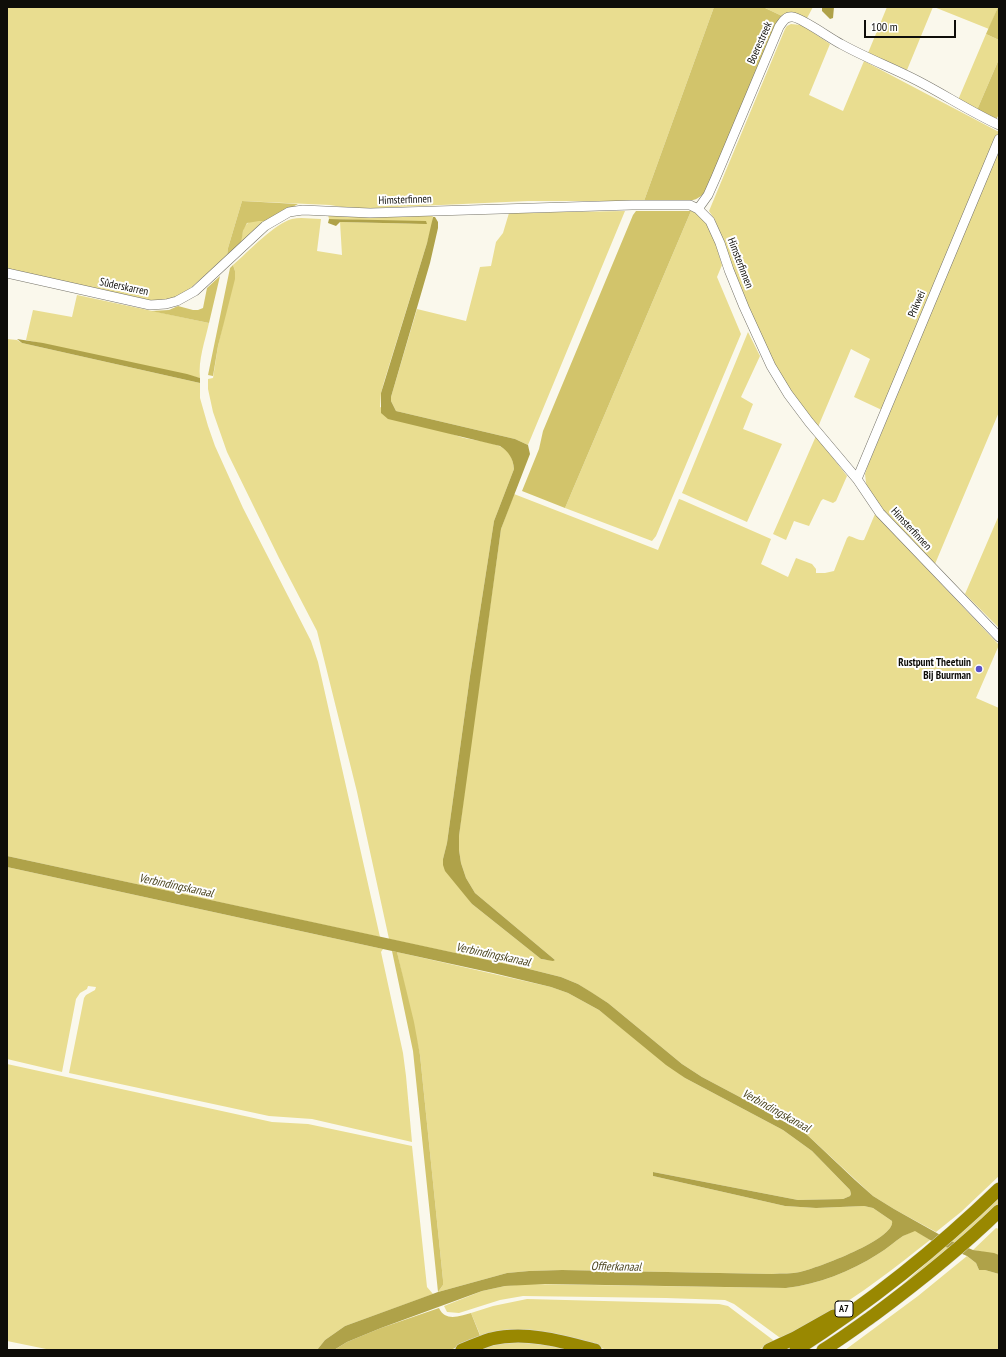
<!DOCTYPE html>
<html>
<head>
<meta charset="utf-8">
<style>
  body { margin:0 }
  #map { position:relative; width:1006px; height:1357px; overflow:hidden; background:#faf8ec; font-family:"PT Sans Narrow",sans-serif }
  canvas { display:block }
  .frame { position:absolute; inset:0; border:8px solid #0e0d09; pointer-events:none }
  .scale { position:absolute; left:864px; top:20px; width:92px; height:18px; box-sizing:border-box; border:2px solid #0e0d09; border-top:0; padding-left:5px; font-size:12px; line-height:14px; white-space:nowrap; color:#0e0d09; -webkit-text-stroke:3px #fff; paint-order:stroke }
</style>
</head>
<body>
<div id="map">
<canvas width="1006" height="1357"></canvas>
<div class="frame"></div>
<div class="scale">100 m</div>
</div>
<script>
const g = document.querySelector('canvas').getContext('2d');
g.lineJoin = 'round';
function fill(path, color) { g.fillStyle = color; g.fill(path, 'evenodd'); }
function stroke(path, color, width, dash) { g.strokeStyle = color; g.lineWidth = width; g.lineCap = dash ? 'butt' : 'round'; g.setLineDash(dash || []); g.stroke(path); }
function write(font, color, halo, rows, align = 'center') {
  g.font = font + ' "PT Sans Narrow",sans-serif'; g.lineWidth = 4; g.setLineDash([]); g.textBaseline = 'middle'; g.strokeStyle = halo; g.fillStyle = color; for (const [text, x, y, turn = 0] of rows) {
    g.save(); g.translate(x, y); g.rotate((+turn || 0) * Math.PI / 180); g.textAlign = isNaN(turn) ? turn : align; if (halo) g.strokeText(text, 0, 0); g.fillText(text, 0, 0); g.restore();
  }
}
fill(new Path2D(`
  M7 7H714L644 201H528L354 209 330 205 242 201 228 248 227 256 186 292 169 300 147 302 7 271Z
  M763 7H813L806 20 786 15 782 16Z
  M887 7H933L907 70 868 53Z
  M934 7H998L989 29Z
  M791 24 801 25 805 27 830 44 809 95 843 111 864 61 999 132 884 411 854 397 870 359 851 349 818 427 787 389 753 322 724 247 715 220 709 211 785 29 787 26Z
  M986 34 999 40V59L977 110 958 100Z
  M999 149V412L935 564 878 504 868 490 866 483 865 474 868 465Z
  M625 211 528 445 515 439 396 411 391 401V397L417 309 466 321 480 267 491 266 496 242 503 233 509 213Z
  M691 211 700 214 712 231 722 265 717 277 741 334 656 536 652 541 565 508Z
  M433 214 432 226 427 243 384 382 381 393 380 407C406 417 432 428 458 436 472 441 495 441 506 450 512 454 513 462 514 469L494 521 470 676 447 843 443 859 472 904 541 959 545 960H555L475 893 466 878 461 863 459 850V836L467 771 501 529 514 494 658 550 679 499 682 500 771 539 761 564 788 577 796 558 812 564 816 569V573H825L834 571 847 538 849 536C854 537 859 541 864 540L875 514 999 645 976 698 999 708V1176L961 1212 936 1232 894 1209 873 1196 802 1130 702 1077 682 1064 608 1003 578 984 561 977 525 968 389 939 357 792 317 631 279 558 227 452 213 412 208 389V379L213 378 218 346 235 271 233 265C247 253 275 223 292 219 301 217 311 219 321 219L317 251 342 255 340 222 426 224 340 219H329L328 215Z
  M251 221H268L241 244C242 236 242 225 251 221Z
  M77 295 209 323C205 341 198 360 200 378L26 340 33 310 72 317Z
  M748 332 760 356 741 397 753 404 743 429 782 444 747 522 682 493Z
  M7 339 17 340 22 343 200 383V398L208 426 215 446 243 508 311 641 318 662 380 937 7 856Z
  M816 436 847 476 836 501 833 503 823 499 821 501 809 526 794 521 786 540 773 534Z
  M999 515V628L965 594Z
  M7 867 383 949 381 952 403 1053 406 1076 412 1142 312 1119 269 1116 69 1073 84 998 86 995 95 990 96 987 88 986 87 989 80 993 76 999 62 1072 7 1059Z
  M397 952 551 987 568 993 599 1010 685 1078 783 1130 812 1151 850 1190 851 1194 850 1196 843 1199 798 1200 653 1172V1176L785 1206 816 1208 864 1206 873 1208 892 1221C896 1239 817 1268 800 1272 792 1274 782 1273 772 1274L562 1270 529 1271 507 1273 438 1292 443 1285V1280L420 1055Z
  M7 1064 272 1122 308 1124 412 1146 427 1287 433 1294 345 1326 325 1340 317 1350H51L7 1341Z
  M999 1197V1207L955 1243 951 1241Z
  M996 1228 999 1229V1255L973 1250Z
  M915 1230 930 1240C896 1267 861 1294 823 1317 810 1325 797 1333 783 1340L734 1304 725 1300 666 1298 523 1296 500 1300 459 1313 447 1312 444 1306 482 1291 505 1286 528 1284 786 1288C819 1284 850 1272 878 1254 887 1249 895 1241 903 1236 907 1234 911 1232 915 1230Z
  M945 1246 953 1250 907 1283 902 1285Z
  M967 1256 976 1263 979 1270H985L999 1274V1350H845L918 1296Z
  M527 1299 719 1304 728 1306 777 1343 757 1350H608L574 1340 481 1337 471 1313 493 1306Z
  M514 1339 581 1350H470Z`), '#e9dd90');
fill(new Path2D(`
  M714 7H763L782 16 775 27 708 187C703 194 701 198 693 200L644 201Z
  M998 7H999V40L986 34Z
  M999 59V114L996 120 977 110Z
  M242 201 298 204 268 221H259L247 223 243 231 241 244 227 256 228 248Z
  M636 211H691L565 508 522 491 539 449 543 431 633 215Z
  M233 265 235 271V279L218 346 213 376 208 375 230 268Z
  M220 276 209 323 151 311 169 310 178 306 193 310H198L203 308 207 288Z
  M392 951 397 952 414 1022 420 1055 443 1280V1285L438 1292 413 1051Z
  M439 1308C445 1322 460 1316 471 1313L481 1338 450 1350H334L347 1342 381 1328Z`), '#d2c46b');
fill(new Path2D(`
  M822 7H834L833 18 830 19 822 11Z
  M433 217H435L438 222V228L430 263 391 397V401L396 411 515 439 528 445 530 454 501 529 459 836V850L461 863 466 878 475 893 555 960 553 961 541 959 472 904 445 871 443 865V859L447 843 470 676 494 521 514 469C513 458 509 452 500 446L388 419 381 413V393L427 243Z
  M329 219 426 221 427 224 340 222 336 226 328 223Z
  M17 339 43 343 187 374 200 378V383L22 343Z
  M7 856 525 968 561 977 578 984 591 992 608 1003 682 1064 702 1077 802 1130 855 1180 873 1196 894 1209 951 1241 973 1250 994 1253 999 1255V1274L985 1270H979L976 1263 967 1256 930 1240 915 1231C911 1233 907 1234 903 1236 895 1241 887 1249 878 1254 850 1272 819 1284 786 1288L545 1284 505 1286 482 1291 381 1328 347 1342 334 1350H317L325 1340 345 1326 438 1292 507 1273 529 1271 562 1270 772 1274C782 1273 792 1274 800 1272 817 1268 896 1239 892 1221L873 1208 864 1206 816 1208 785 1206 653 1176V1172L798 1200 843 1199 850 1196 851 1194 850 1190 812 1151 783 1130 685 1078 666 1065 599 1010 568 993 551 987 493 973 7 867Z`), '#afa249');
const minor = new Path2D(`
  M698 209 708 195 716 177 779 27C783 21 786 16 793 17 802 18 831 39 841 44 866 58 893 68 918 81 945 95 971 112 999 125
  M7 273 150 305 166 304 177 301 195 291 265 226 289 212 303 210 370 213 632 205H690L698 209 710 221 720 243 729 270 744 307 771 366 788 394 809 422 857 479 880 513 999 637
  M857 479 999 139`);
const highway = new Path2D(`
  M462 1350C472 1346 482 1342 491 1339 526 1331 561 1341 595 1350
  M769 1350 795 1338 834 1316
  M796 1350C869 1303 937 1249 999 1189
  M823 1350C841 1339 857 1327 874 1315 917 1283 960 1249 999 1211`);
stroke(minor, '#757369', 10);
stroke(highway, '#d8d8d8', 14);
stroke(minor, '#fff', 9);
stroke(highway, '#998801', 13);
for (const [x, y, r, color] of [
  [979,669,4,"#5952ca"]
]) { const dot = new Path2D(); dot.arc(x, y, r, 0, 2 * Math.PI); g.fillStyle = color; g.fill(dot); stroke(dot, '#fff', 1.5); }
for (const [x, y, w] of [
  [844,1309,18]
]) { const box = new Path2D(); box.roundRect(x - w / 2, y - 8, w, 16, 3); g.fillStyle = '#fff'; g.fill(box); stroke(box, '#0e0d09', 1); }
write('bold 10px', '#0e0d09', null, [
  ["A7",844,1309]
]);
write('11px', '#0e0d09', '#fff', [
  ["Boerestreek",760,43,-66],
  ["Himsterfinnen",405,200,-2],
  ["Himsterfinnen",740,263,69],
  ["Sûderskarren",124,287,12],
  ["Prikwei",917,304,-67],
  ["Himsterfinnen",911,529,47]
]);
write('bold 11px', '#0e0d09', '#fff', [
  ["Rustpunt Theetuin",971,663],
  ["Bij Buurman",971,676]
], 'right');
write('italic 12px', '#4a441e', '#fff', [
  ["Verbindingskanaal",176,886,12],
  ["Verbindingskanaal",493,955,12],
  ["Verbindingskanaal",776,1111,29],
  ["Offierkanaal",616,1267,1]
]);
</script>
</body>
</html>
